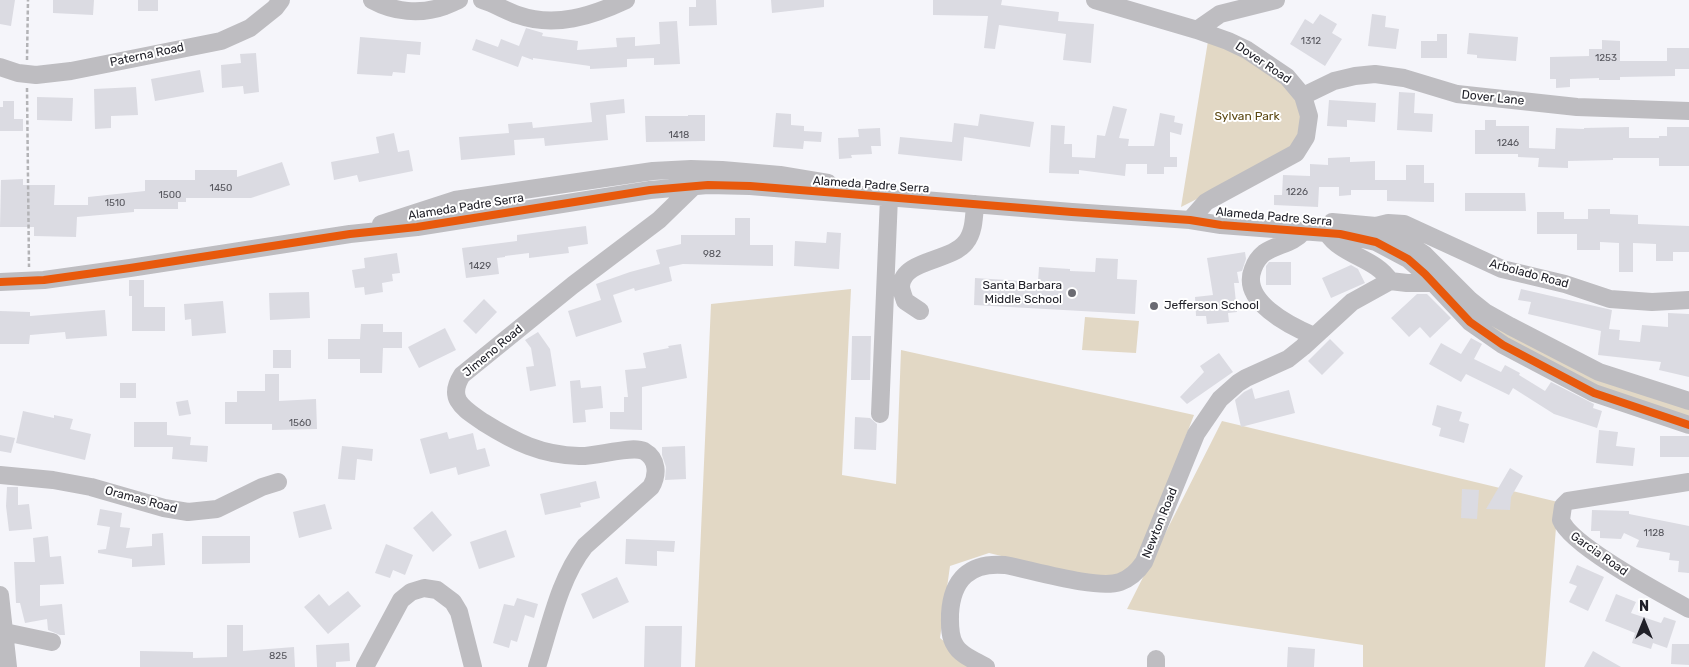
<!DOCTYPE html>
<html>
<head>
<meta charset="utf-8">
<style>
  body { margin:0 }
  #map { position:relative; width:1689px; height:667px; overflow:hidden; background:#f5f5fa; font-family:Rubik,sans-serif }
  canvas { display:block }
  .north { position:absolute; left:1619px; top:597px; width:50px; height:50px; -webkit-text-stroke:4px #fff; paint-order:stroke; rotate:0deg; font-size:14px; font-weight:700; line-height:20px; text-align:center; color:#212129 }
  .north::after { content:''; display:block; margin:auto; width:18px; height:22px; background:#212129; clip-path:polygon(50% 0,100% 100%,50% 72%,0 100%) }
</style>
</head>
<body>
<div id="map">
<canvas width="1689" height="667"></canvas>
<div class="north">N</div>
</div>
<script>
const g = document.querySelector('canvas').getContext('2d');
g.lineJoin = 'round';
function fill(path, color) { g.fillStyle = color; g.fill(path, 'evenodd'); }
function stroke(path, color, width, dash) { g.strokeStyle = color; g.lineWidth = width; g.lineCap = dash ? 'butt' : 'round'; g.setLineDash(dash || []); g.stroke(path); }
function write(font, color, halo, rows, align = 'center') {
  g.font = font + ' Rubik,sans-serif'; g.lineWidth = 4; g.setLineDash([]); g.textBaseline = 'middle'; g.strokeStyle = halo; g.fillStyle = color; for (const [text, x, y, turn = 0] of rows) {
    g.save(); g.translate(x, y); g.rotate((+turn || 0) * Math.PI / 180); g.textAlign = isNaN(turn) ? turn : align; if (halo) g.strokeText(text, 0, 0); g.fillText(text, 0, 0); g.restore();
  }
}
fill(new Path2D(`
  M1208 41 1249 58 1295 94 1305 124 1290 152 1181 207Z
  M851 289 842 475 896 484 901 350 1194 415 1139 557 1122 576 1096 579 989 553 950 566 940 638 976 667H695L711 304Z
  M1460 297 1689 408V420L1614 397 1490 331Z
  M1085 317 1139 321 1136 353 1082 350Z
  M1222 421 1558 502 1545 667H1363V645L1127 609Z`), '#e2d8c5');
fill(new Path2D(`
  M0 0H15L11 26 0 24Z
  M53 0H94L93 15 53 13Z
  M138 0H158V11H138Z
  M696 0H716L717 25 689 26V7H696Z
  M771 0H824V7L772 13Z
  M933 0H1002L1001 5 1059 12 1058 21 1094 24 1091 63 1063 60 1066 34 999 25 995 49 984 48 988 16 933 15Z
  M1320 14 1337 24 1332 33 1342 39 1325 66 1290 44 1305 19 1313 24Z
  M1372 14 1386 16 1385 27 1399 29 1396 49 1368 46Z
  M677 21 680 64 654 65V58L627 59V67L590 69V66L533 58V60L522 56 518 67 472 50 476 39 498 47 501 39 519 46 526 28 543 33 542 36 578 41 577 50 617 47 616 38 635 37V46L660 44 659 22Z
  M1469 33 1518 37 1516 61 1477 58V55L1467 54Z
  M1437 34H1447V58H1421V41H1437Z
  M360 37 421 42 420 55 407 54 405 73 393 72 392 76 357 74Z
  M1602 40 1620 41V61H1667V48H1689V69H1675V76L1620 77V80H1599V78L1570 79V87L1556 88V79H1550V57L1589 56V49H1602Z
  M256 53 259 92 244 94 243 86 222 88 221 65 241 63 240 54Z
  M200 70 204 92 155 101 151 79Z
  M136 87 138 115 111 116V128L95 129 94 89Z
  M1399 92 1415 93 1414 113 1433 114 1432 132 1397 130Z
  M37 97 73 98 72 121 37 120Z
  M624 99 625 113 606 115 608 140 545 146 544 138 514 140 515 155 461 160 459 137 509 133 508 124 532 122 533 128 592 122 590 103Z
  M1329 100 1376 103 1375 122 1347 120V127L1327 126Z
  M3 101H14V119H23V131H0V107H3Z
  M1113 106 1127 109 1119 138 1129 139 1128 146H1154L1160 113 1175 116 1174 122 1183 124 1181 135 1170 132V157H1177V167H1164V174H1147V164H1126L1125 176 1079 170V174L1049 173 1051 125 1065 126 1064 144H1072V157L1095 158 1097 135 1105 136Z
  M776 113 791 114V125L804 126V131L822 132 821 142 804 141 803 149 773 147Z
  M980 114 1034 122 1030 147 964 137 962 161 898 154 900 137 952 142 954 123 978 126Z
  M688 115H705V141L646 142 645 116H688Z
  M1485 120H1496V126H1529V148L1555 149 1556 128 1584 129V128L1629 127V138H1659V136H1667V127H1689V166H1659V158H1613V160L1568 161V168L1538 167 1539 158 1518 157V154H1475V130H1485Z
  M880 128 881 146H871L872 154 851 155 852 158 839 159 838 138 859 137 858 129Z
  M394 133 398 152 409 150 413 171 359 182 357 175 334 180 331 162 379 153 376 137Z
  M1350 157V162L1375 161V180H1406V165H1424V183H1434V202L1387 201V190H1351V195L1339 196V187H1319L1318 207 1274 205V195H1282L1283 175 1310 176V164L1328 165V158Z
  M282 162 290 185 251 198H186V202H178V209H134V212L77 217 76 237 34 236V227H0L1 180 23 179V185H55L54 205H88V197L145 191V180H195V170H237V177Z
  M1465 193H1525L1526 211H1465Z
  M1588 209H1610V214L1638 215V224L1689 226V252H1673V261H1656V244L1633 243V272H1619V243L1600 242V250H1577V234H1537V212H1564V219H1588Z
  M735 218H750V245H773V266L683 264 669 267 672 281 635 291 634 288 613 295 622 322 576 337 568 311 601 300 596 284 630 272 660 264 656 250 681 244V235H735Z
  M586 226 588 244 568 247 569 253 529 258V253L505 256V257L497 258 499 274 466 278 462 248 517 241V235Z
  M827 232 841 233 839 269 794 266 795 241 826 243Z
  M1245 252 1246 259 1242 271 1237 272 1239 283H1234L1237 312 1228 313 1229 322 1207 324 1206 316H1196L1195 297 1213 295 1207 258Z
  M397 253 400 273 392 274 393 281 382 283 383 292 365 295 364 287 355 288 352 270 365 268 364 258Z
  M1096 258 1118 259 1117 279 1137 280 1135 314 974 305 975 278 1038 282 1039 267 1070 269V271L1095 272Z
  M1269 262H1291V285H1266V266Z
  M1351 265 1358 269 1365 283 1331 298 1322 278Z
  M129 280H144V307H165V331H132V296H129Z
  M1521 289 1612 310 1609 329 1620 330 1619 340 1640 342 1642 325 1668 327V313L1689 314V377L1659 370 1661 362 1598 355 1601 331 1528 314 1531 302 1518 300Z
  M309 292 310 318 270 320 269 293Z
  M1417 294H1427L1451 318 1430 338 1420 327 1409 337 1391 318Z
  M484 299 497 312 476 334 463 321Z
  M223 301 226 333 192 336 191 319 185 320 184 304Z
  M105 310 107 336 66 339 65 332 30 335 29 344H0V311L30 312V316Z
  M361 324H383V332H402V348H383L382 373H360V359H328V339H360Z
  M445 328 456 350 419 368 408 347Z
  M538 332 550 349 556 386 530 391 526 367 534 366 531 348 525 340Z
  M852 336H871L870 380H851Z
  M1471 338 1482 344 1474 359 1501 372 1505 365 1520 373 1519 375 1545 391 1551 382 1594 404 1593 408 1602 411 1597 428 1554 414 1513 388 1509 395 1466 374 1461 382 1429 364 1441 343 1461 354Z
  M1330 339 1344 353 1322 375 1308 361Z
  M681 344 687 378 642 387V430L610 429V412H624V397H628L625 370 646 368 643 353 669 348 668 346Z
  M273 350H291V368H273Z
  M1219 353 1233 372 1187 404 1180 397 1204 372 1200 366Z
  M265 374H279V401L316 399 317 429 272 430V424H225V402H237V391H265Z
  M580 380 581 388 601 386 603 408 585 410 586 422 573 423 570 381Z
  M120 383H136V398H120Z
  M1252 388 1255 399 1289 390 1295 413 1241 427 1235 400 1244 392Z
  M188 400 191 414 179 416 176 402Z
  M1437 405 1462 412 1459 421 1469 424 1464 443 1439 436 1441 428 1432 425Z
  M23 411 54 418V415L73 419 70 429 91 434 85 460 16 443Z
  M855 417 870 418 877 424 876 450 854 449Z
  M134 422H167V435L191 437 190 445 208 446 207 462 172 459 173 447H134Z
  M1599 430 1618 432 1616 446 1635 448 1633 466 1596 463Z
  M447 432 449 439 473 433 477 450 485 448 490 466 458 475 456 467 430 474 420 439Z
  M0 435 15 438 11 453 0 451Z
  M1660 436H1689V457H1660Z
  M342 446 373 449 372 461 357 459 355 480 338 479Z
  M685 446 686 479 665 480 666 467 662 455V447Z
  M1510 468 1523 476 1511 497 1510 510 1486 509Z
  M596 481 600 498 580 503 581 507 545 515 540 494Z
  M7 487H18V505L29 504 32 529 9 531 6 506Z
  M1462 489 1479 490 1477 519 1461 518Z
  M325 504 332 529 299 538 293 512Z
  M100 509 122 513 120 527 130 528 126 548 152 546V534L163 533 165 565 132 567V559L98 553V550L106 549 110 527 97 525Z
  M1592 510 1629 511V514L1689 526V573L1678 572 1679 561 1669 560 1670 553 1636 547 1639 540 1624 533 1621 539 1600 538V531H1591Z
  M432 511 452 535 433 552 413 528Z
  M506 530 515 557 479 569 470 542Z
  M48 536 50 557 61 556 64 584 40 585V606L62 604 65 635H60L48 630 47 619 25 623 20 603H16L14 562H35L33 538Z
  M202 536H250V563L202 564Z
  M626 539 675 541 674 552 657 551V566L625 564Z
  M386 544 413 555 405 575 393 570 390 578 375 573Z
  M1577 565 1604 577 1588 611 1569 602 1577 586 1569 583Z
  M617 577 629 602 593 619 581 594Z
  M348 591 361 606 328 634 304 607 319 594 329 606Z
  M1616 594 1636 602 1631 613 1661 623 1664 617 1676 621 1667 648 1653 643 1651 649 1632 643 1635 633 1605 621Z
  M517 598 538 604 534 618 525 615 517 642 511 640 509 648 493 643 504 604 514 606Z
  M227 625H243V651L294 647 295 667H140V651L193 652V658L227 657Z
  M645 626H682L681 667H644Z
  M349 643 350 661 336 662V667H317L316 645Z
  M1672 644H1689V665L1671 664Z
  M1288 647 1315 649 1314 667H1287Z
  M1593 651 1621 667H1584Z`), '#dbdbe2');
stroke(new Path2D(`
  M27 60 28 0
  M27 88 29 267`), '#b3b3b6', 2.5, [4, 2.5]);
stroke(new Path2D(`
  M372 0C394 12 420 15 445 6 450 4 454 2 459 0
  M482 0C495 4 506 11 518 15 555 28 592 16 626 0
  M1095 0 1197 30 1228 41 1247 50 1287 77 1303 96 1309 116 1306 137 1296 153 1215 197 1206 202 1190 220
  M1197 30 1220 14 1276 0
  M0 67 18 73 36 75 71 71 221 41 250 28 275 8 281 0
  M1303 96 1334 81 1355 76 1375 74 1404 78 1457 94 1577 107 1689 111
  M1332 222 1376 226 1409 244 1425 255 1470 300 1485 312 1510 326 1599 372 1689 401
  M381 224 455 200 653 171 691 169 722 170 780 175 828 183
  M1376 226 1388 223 1404 224 1502 269 1565 284 1610 299 1652 302 1689 300
  M1304 231C1293 244 1277 244 1264 253 1259 257 1255 263 1253 269 1240 301 1290 326 1314 336
  M1327 233C1342 256 1376 258 1390 281L1407 283H1434
  M0 282 44 280 130 268 350 234 417 227 650 190 708 185 750 186 1072 212 1190 220 1221 225 1340 234 1376 242 1408 259 1425 274 1470 322 1503 345 1594 393 1689 425
  M920 311 905 301C904 297 901 291 901 286 903 259 951 262 966 242 974 232 974 217 975 204
  M880 414 889 197
  M0 475 53 480 91 487 164 508 188 512 217 509 262 487 278 482
  M1689 482 1568 501 1563 506 1561 520C1571 546 1662 594 1689 609
  M0 595 8 667
  M0 631 52 642
  M365 667 401 600 411 592 424 588 437 590 453 602 459 612 473 667
  M537 667C550 627 559 579 585 546L651 487C658 475 658 459 644 451 631 445 596 457 579 456 541 455 515 442 483 422 465 409 446 400 462 375L573 285 659 220 694 186
  M986 667C976 661 960 655 955 645 949 636 950 624 950 614 952 579 970 562 1005 565 1032 570 1097 590 1120 582 1131 578 1138 571 1144 562L1196 434 1220 399 1238 383 1246 378 1288 359 1303 347 1352 302 1390 281
  M1156 667V659`), '#bebdc1', 18);
stroke(new Path2D(`
  M0 282 44 280 130 268 350 234 417 227 650 190 708 185 750 186 1072 212 1190 220 1221 225 1340 234 1376 242 1408 259 1425 274 1470 322 1503 345 1594 393 1689 425`), '#e8590c', 8);
for (const [x, y, r, color] of [
  [1072,293,5,"#6b6b72"],
  [1154,306,5,"#6b6b72"]
]) { const dot = new Path2D(); dot.arc(x, y, r, 0, 2 * Math.PI); g.fillStyle = color; g.fill(dot); stroke(dot, '#fff', 2); }
write('10px', '#54545b', null, [
  ["1312",1311,41],
  ["1253",1606,58],
  ["1418",679,135],
  ["1246",1508,143],
  ["1450",221,188],
  ["1226",1297,192],
  ["1500",170,195],
  ["1510",115,203],
  ["982",712,254],
  ["1429",480,266],
  ["1560",300,423],
  ["1128",1654,533],
  ["825",278,656]
]);
write('12px', '#212129', '#fff', [
  ["Paterna Road",147,55,-12],
  ["Dover Road",1263,63,34],
  ["Dover Lane",1493,98,6],
  ["Alameda Padre Serra",871,185,4],
  ["Alameda Padre Serra",466,207,-9],
  ["Alameda Padre Serra",1274,217,5],
  ["Arbolado Road",1529,274,15],
  ["Jimeno Road",493,351,-40],
  ["Oramas Road",141,500,15],
  ["Newton Road",1160,523,-68],
  ["Garcia Road",1599,554,35]
]);
write('12px', '#5a4610', '#fff', [
  ["Sylvan Park",1247,117]
]);
write('12px', '#212129', '#fff', [
  ["Santa Barbara",1062,286],
  ["Middle School",1062,300],
  ["Jefferson School",1164,306,"left"]
], 'right');
</script>
</body>
</html>
